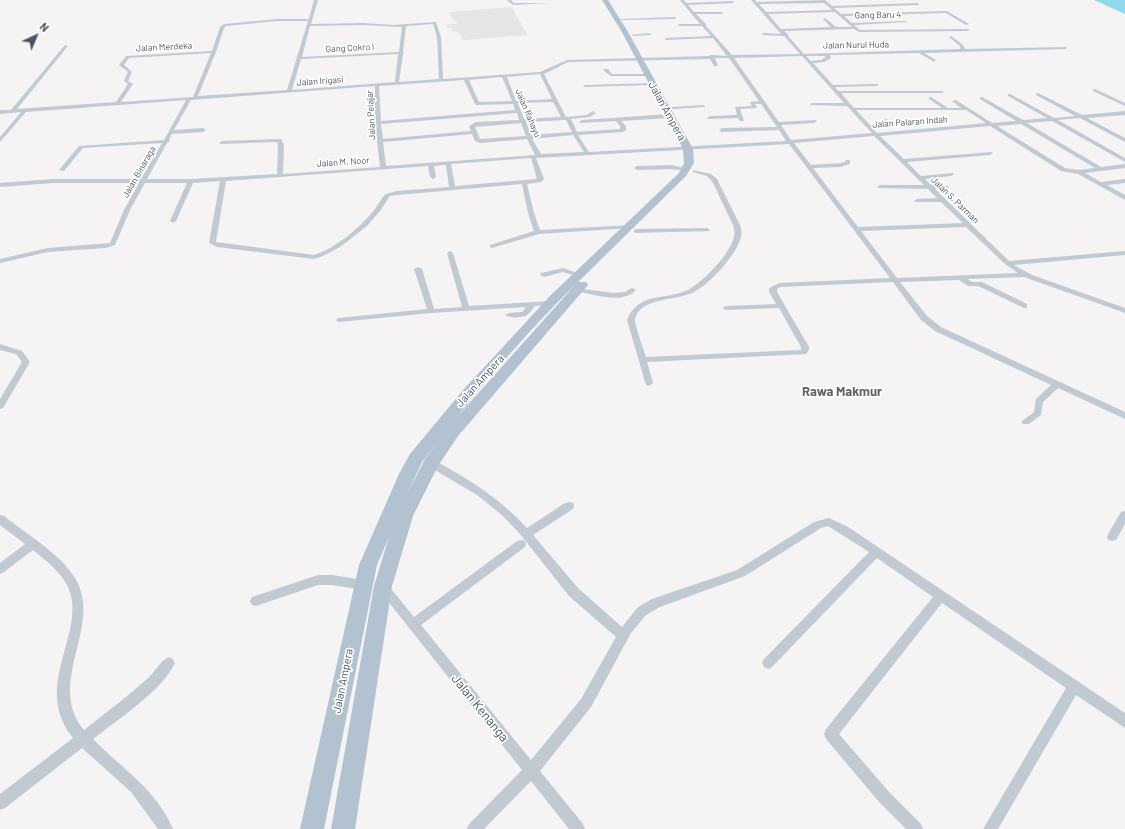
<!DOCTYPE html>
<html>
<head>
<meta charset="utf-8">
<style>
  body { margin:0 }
  #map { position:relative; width:1125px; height:829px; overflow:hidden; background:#f5f3f3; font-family:Barlow,sans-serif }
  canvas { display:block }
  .north { position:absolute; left:16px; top:16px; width:40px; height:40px; -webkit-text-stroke:3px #fff; paint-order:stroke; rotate:44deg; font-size:11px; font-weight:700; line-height:16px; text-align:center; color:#4a5661 }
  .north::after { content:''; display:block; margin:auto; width:14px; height:18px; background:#4a5661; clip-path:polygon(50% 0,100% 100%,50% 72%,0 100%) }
</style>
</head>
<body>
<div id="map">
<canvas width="1125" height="829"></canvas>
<div class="north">N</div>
</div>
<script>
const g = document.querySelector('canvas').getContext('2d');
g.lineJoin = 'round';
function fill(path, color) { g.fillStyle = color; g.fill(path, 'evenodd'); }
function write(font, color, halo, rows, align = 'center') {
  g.font = font + ' Barlow,sans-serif'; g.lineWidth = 3.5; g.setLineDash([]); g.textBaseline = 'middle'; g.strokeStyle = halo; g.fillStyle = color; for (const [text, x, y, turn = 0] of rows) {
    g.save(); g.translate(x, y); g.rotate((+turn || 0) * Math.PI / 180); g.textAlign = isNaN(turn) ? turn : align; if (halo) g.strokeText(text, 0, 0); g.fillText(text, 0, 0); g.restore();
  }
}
fill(new Path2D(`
  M512 7 527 35 463 40 459 32 452 31V28H447L446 25 458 23 451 18 450 12Z`), '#e6e4e5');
fill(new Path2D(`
  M1094 0H1125V14L1096 1Z`), '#90daee');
fill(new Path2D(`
  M314 0H318L311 24 364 23 393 25 436 22 441 37 443 79 540 72 567 60 709 56 711 55 727 56 713 38 665 40 666 38 711 36 702 26H678L679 24H700L680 0H684L686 3 734 1 733 3 688 5 694 12H723L722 14H696L706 24V26L732 55 800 54 784 36 762 35 763 33 781 34 751 0H755L757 2 825 0 832 6 918 3 919 5 834 8 841 14 947 11 969 24 966 25 946 13 844 16 852 23 906 21 908 22 854 25 860 30 968 29 970 30 968 31 859 32 854 29 784 31 788 34V36L804 54 960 49V46L949 37 951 36 963 45 965 49 1067 47 1066 49 924 53 936 60 934 62 919 53 830 55 831 58 824 62 813 63 833 85 877 84 879 85 877 86 835 87 838 91H942L944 92 942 93H841L854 108H942L929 99V97H931L948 108H961L952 101 956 100 992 123 1016 121 980 99V97H982L1023 120 1047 118 1008 96V94H1010L1054 118 1075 116 1036 95V94L1038 93 1082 115 1125 111V115L1087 118 1125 138V142L1080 118 1058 120 1125 158V162L1052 121 1027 123 1101 167 1125 164V168L1085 173 1101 182 1125 179V183L1107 185 1125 195V200L1078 174 1061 171 990 126 880 136 904 159 992 152 993 153 990 155 907 162 921 176 953 173 954 174 951 176 925 179 931 185 948 186 949 187 946 189H935L1009 261 1125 251V255L1014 265 1032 275 1125 308V313L1024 277 968 279 972 282H982L1027 304V308H1024L978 286H968L959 280 900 282 927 316 941 327 1125 412V419L1058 388 1043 402 1041 415 1029 424H1023L1021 422 1034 412 1036 399 1051 385 935 331 921 320 893 282 780 287 777 289V292L809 347V350L806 354 647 362 653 383 649 386 646 385 627 320C639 291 664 301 688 290 703 282 730 254 734 237 735 233 734 229 733 225L712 181 707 176 693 172V170L711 174 717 179 740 225C741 229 742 232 741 237 737 254 710 284 694 292 678 301 640 297 635 319 634 324 644 350 646 357L801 350V347L779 308 726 310 722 308 726 306 776 304 769 292V288L779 283 890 278 789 144 536 158 544 179 541 182 527 184 534 213 540 230 632 225 633 226 630 228 539 234 492 248 490 247V245L534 231 528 213 522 184 397 195 390 196 380 211 367 226 340 247 323 256 314 259 217 247 209 243 220 181 193 183 176 221 173 223 170 221 187 183H145L130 210 115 245 106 248 48 252 0 263V259L48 248 110 243 124 210 139 183H53L0 187V183L53 179H141L162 143 83 148 64 171 59 170 79 146 164 140 186 100 26 112 0 142V137L21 112 0 114V110H11L65 45 68 46 17 109 116 102 128 84 124 81 128 72 119 65 126 56 212 51 220 27 224 24 277 19H309ZM824 3 832 10 766 12 759 4ZM835 12 852 27H836L825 18 823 19 831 27 781 29 768 14ZM277 21H308L287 90 198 96 216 52 224 28 226 26ZM433 24 437 37 439 79 399 82 403 54 404 53 403 52 406 26ZM364 25 402 27 399 52 302 57 310 26ZM211 53 193 97 121 102 133 84 128 81 132 72 124 65 129 58ZM398 54 395 82 292 90 301 59ZM802 56 844 103H812L810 104V105L847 106 872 133 791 140 781 125 814 123 817 121 816 120 779 122 734 58ZM806 56H824L826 57 821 60 811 61ZM715 58H729L759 101 750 102 752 106 735 107 737 115 710 116 707 118 708 119 738 118 740 121H744L740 109 757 108 755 104H761L777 127 722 128 719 130 722 132 779 130 786 141 589 152 578 135 623 132 626 130V126L621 121 669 118 672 116 669 114 582 120 580 121V123L616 121 620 126V129L577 132 571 119 590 117 596 113 593 111 587 115 566 117 544 74 568 62 710 59 714 66H718ZM540 74 552 99 516 101 507 77ZM502 77 512 101 479 102 469 80ZM464 80 474 102 476 105 513 104 515 110 381 121 379 86ZM375 86V123L380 167 283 174 284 145 281 139 222 141 220 142V144L277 142 278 145 277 174 191 179H147L167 143 170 141 169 140 172 134 203 132 206 130 203 128 174 130 191 100ZM553 102 561 117 524 119 518 103ZM856 110H966L986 123 877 133 872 128 889 125 887 119H883L884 123 870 125ZM517 113 519 120 476 122 469 126 471 131 383 139 381 124ZM566 120 572 132 531 135 526 122ZM521 123 526 136 480 139 475 127ZM1021 124 1095 168 1079 170 1065 168 997 126ZM472 134 475 141 480 143 527 139 535 155 386 166 383 142ZM573 135 584 152 541 154 532 139ZM874 136 924 185H880L877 187 878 188 928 189 937 198 917 199 914 201 915 202H941L963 223 858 227 813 168 841 167 850 164V160H846L845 162 841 163 811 165 794 143ZM531 158 537 179 455 186 451 164ZM446 165 449 187 397 191 386 194C381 198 379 204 375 209 361 227 336 248 314 255L216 242 226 181 428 166 430 177 433 179 436 177 434 166ZM966 227 1005 264 1018 273 897 278 861 231Z
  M507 0H511L514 3H550L513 5Z
  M675 17 676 19 622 20 620 19Z
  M650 33 651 35 633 36 631 35Z
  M604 69H608L612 74H648L650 75 648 76H611L604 71Z
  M653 83 655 85 585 87 583 86 585 85Z
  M1095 89 1125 103V106L1093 91V89Z
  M703 105 705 106V107L673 109 671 108 673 107Z
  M671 165 689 169 686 171 671 169 637 170 634 168 637 166Z
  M707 228 710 230 709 231 636 233 633 231 636 229Z
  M450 251 453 253 469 306 550 301 554 303 550 305 535 306C532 309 529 315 525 316 520 318 509 318 505 315L509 313 522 312 526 307 431 313 339 322 335 320 339 318 427 309 414 269 418 267 422 269 434 309 462 307 447 253Z
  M563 268 583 275 579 277 563 272 544 277 540 275 541 273Z
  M575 288 614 293 625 292 632 288 636 290C622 305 595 294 578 292L574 290Z
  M0 344 22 351 30 362 3 408 0 409V399L22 362 16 354 0 350Z
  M431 459C439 462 446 467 453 471 481 487 505 504 527 528L565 503 569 502 573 503 574 506 573 509 533 535 578 588 622 627 638 607 652 599 737 570 814 522 829 518 848 527 1125 713V728L1076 695 998 829H983L1066 688 942 603 839 734 890 793 921 824 923 829H906L880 803 826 739 824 734 826 729 933 597 877 558 772 667 768 669 764 667 762 663 764 659 869 552 828 526 821 528 745 576 660 607 646 615 631 633 591 707 540 771 583 824 585 829H569L531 781 484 829H467L469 824 522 770 379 590 377 587 379 584 383 582 387 584 414 617 517 541 521 540 525 541 526 544 525 547 421 625 531 760 581 699 616 637 569 596 520 534 502 515 477 495 428 466 426 463 428 460Z
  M1125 511V524L1116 540 1112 541 1108 540 1107 537 1108 534 1121 512Z
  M0 515 4 516C26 534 60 553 75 578 104 626 45 682 84 730 105 713 127 697 147 679 155 672 160 661 169 657L173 659 175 663C163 690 116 721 93 739 121 768 157 790 173 829H158L131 792 82 748 5 808 0 810V794L73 738C30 684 90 631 67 585 60 571 45 560 33 550L4 572 0 574V563L25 544 0 525Z
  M318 575H332L364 580 368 582 370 585 368 588 364 590 332 585H318L256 606 252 605 250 601 252 597Z`), '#c1cad2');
fill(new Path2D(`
  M602 0H608L628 32 693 149 694 163 686 176 578 282H586L588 285 458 436 438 466 413 516 392 586 355 829H331L374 586 389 537 377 565 324 829H300L359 565 399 474 410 454 464 389 551 295 679 173 684 163 683 149 622 32ZM575 285 456 418C493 372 533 326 575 285ZM437 442 425 459 407 494 422 462Z`), '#b3c2d1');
write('9px', '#4a5661', '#fff', [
  ["Gang Baru 4",878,15,-1],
  ["Jalan Nurul Huda",856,45,-1],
  ["Jalan Merdeka",164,47,-3],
  ["Gang Cokro I",350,48,-3],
  ["Jalan Irigasi",320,81,-4],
  ["Jalan Rahayu",528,113,67],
  ["Jalan Pelajar",371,115,-93],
  ["Jalan Palaran Indah",910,122,-4],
  ["Jalan M. Noor",343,162,-4],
  ["Jalan Binaraga",139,172,-60],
  ["Jalan S. Parman",955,200,44]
]);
write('11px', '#4a5661', '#fff', [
  ["Jalan Ampera",667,111,61],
  ["Jalan Ampera",480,381,-48],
  ["Jalan Ampera",343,681,-79]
]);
write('bold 13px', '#5f6368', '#fff', [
  ["Rawa Makmur",842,392]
]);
write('13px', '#4a5661', '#fff', [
  ["Jalan Kenanga",480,708,51]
]);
</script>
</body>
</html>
